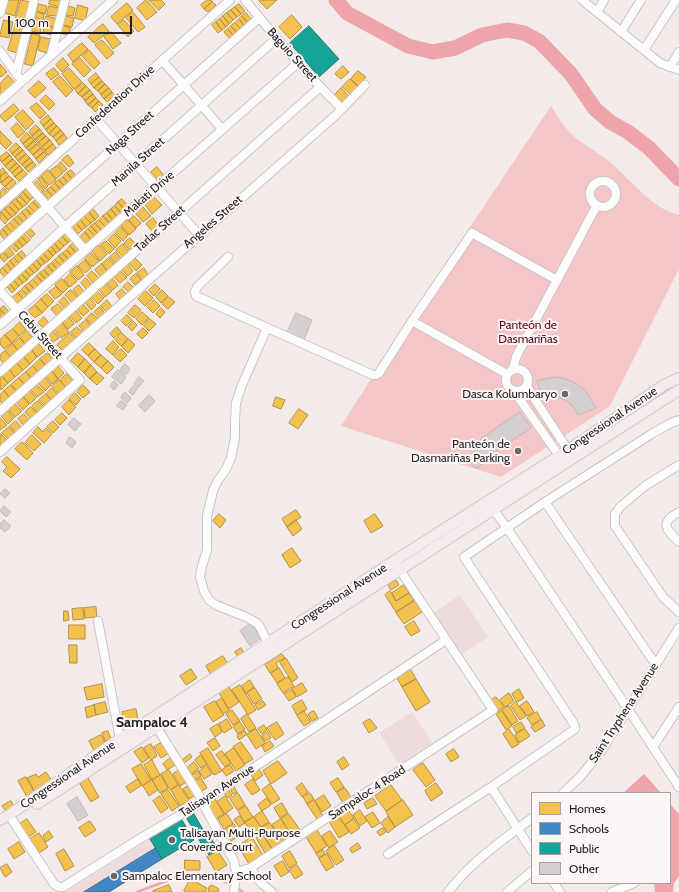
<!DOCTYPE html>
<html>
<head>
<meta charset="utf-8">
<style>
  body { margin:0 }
  #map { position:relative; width:679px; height:892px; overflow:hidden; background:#f3eaea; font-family:Cabin,sans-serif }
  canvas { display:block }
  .legend { position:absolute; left:531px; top:792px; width:140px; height:92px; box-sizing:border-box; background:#fdf6f6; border:1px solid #a7a0a0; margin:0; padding:5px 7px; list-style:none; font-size:12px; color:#262020 }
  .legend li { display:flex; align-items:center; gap:8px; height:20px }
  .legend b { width:20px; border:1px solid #a7a0a0 }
  .scale { position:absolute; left:8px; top:16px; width:124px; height:18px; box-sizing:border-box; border:2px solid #262020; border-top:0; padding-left:5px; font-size:12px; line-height:14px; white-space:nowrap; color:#262020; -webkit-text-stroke:3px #fdf6f6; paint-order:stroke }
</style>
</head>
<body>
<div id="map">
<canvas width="679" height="892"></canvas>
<ul class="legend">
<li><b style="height:11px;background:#f2c14e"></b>Homes</li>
<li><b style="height:11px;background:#3f88c5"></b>Schools</li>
<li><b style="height:11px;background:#17a398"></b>Public</li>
<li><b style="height:11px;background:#d6cfcf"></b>Other</li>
</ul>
<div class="scale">100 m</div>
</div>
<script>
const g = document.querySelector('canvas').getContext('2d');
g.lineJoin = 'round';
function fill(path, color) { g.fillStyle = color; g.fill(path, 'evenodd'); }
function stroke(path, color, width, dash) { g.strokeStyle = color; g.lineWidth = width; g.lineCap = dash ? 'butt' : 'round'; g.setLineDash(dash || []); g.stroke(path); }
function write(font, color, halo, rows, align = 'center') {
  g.font = font + ' Cabin,sans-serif'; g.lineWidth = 4; g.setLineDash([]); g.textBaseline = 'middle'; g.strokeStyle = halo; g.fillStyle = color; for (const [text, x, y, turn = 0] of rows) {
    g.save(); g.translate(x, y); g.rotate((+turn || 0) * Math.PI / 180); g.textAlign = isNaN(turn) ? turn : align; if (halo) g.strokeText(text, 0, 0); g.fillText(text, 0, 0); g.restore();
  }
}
fill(new Path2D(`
  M460 595 488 637 461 655 433 613Z
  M412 712 432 743 399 764 379 733Z
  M150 839 162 859 109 892H66Z`), '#eedcdd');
fill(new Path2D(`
  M551 106C559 120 568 132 581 142 591 149 602 155 611 163 632 181 651 208 679 215V269L610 406 501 477 341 426 416 308Z`), '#f5c6c7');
fill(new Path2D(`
  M644 774 661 793H623Z
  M670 804 679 814V876L674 883 673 892H655L654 883H670Z`), '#eea4a9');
const homes = new Path2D(`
  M9 0H19L15 16 5 13Z
  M21 0 30 2 25 20 16 18Z
  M50 0H62L60 7 49 4Z
  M146 0 157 12 147 20 137 8Z
  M149 0H161L165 4 159 10Z
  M207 0H211L212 2 204 9 201 5Z
  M260 0H277L267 9 259 1Z
  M212 2 216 5 208 12 204 9Z
  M127 3 133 10 117 24 111 17Z
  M39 4 47 6 45 14 37 11Z
  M239 4 245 11 241 14 235 7Z
  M78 5 88 8 85 21 75 18Z
  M49 6 59 8 57 16 47 15Z
  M68 6 75 8 73 16 66 15Z
  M235 7 241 14 237 17 231 10Z
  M231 10 237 17 233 20 227 13Z
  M37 12 44 14 43 20 35 17Z
  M133 12 145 27 138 32 126 18Z
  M227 13 233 20 229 24 223 16Z
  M246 13 253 21 249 24 242 16Z
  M62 15 74 18 72 27 59 24Z
  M292 15 302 27 290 39 279 27Z
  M46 16 59 19 57 28 44 24Z
  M223 16 229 24 226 27 220 19Z
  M242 16 249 24 245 27 239 19Z
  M35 19 43 20 40 33 32 31Z
  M220 19 226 27 222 30 216 22Z
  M239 19 245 27 242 30 235 23Z
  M4 20 13 22 9 38 0 36Z
  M124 20 134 31 128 37 118 25Z
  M216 22 222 30 218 33 212 25Z
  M16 23 25 26 17 53 8 50Z
  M235 23 242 30 238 34 231 26Z
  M103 24 109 31 94 43 88 37Z
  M45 25 53 28 52 35 43 33Z
  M61 25 71 28 68 35 59 33Z
  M231 26 238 34 234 37 228 29Z
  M228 29 234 37 231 40 224 32Z
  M111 32 121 43 113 49 104 37Z
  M32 34 40 35 33 66 25 64Z
  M41 37 50 39 47 53 38 50Z
  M102 40 114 53 107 59 95 45Z
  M82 43 88 49 73 62 68 55Z
  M89 50 100 63 94 69 82 56Z
  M63 58 69 65 62 72 56 65Z
  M80 58 91 70 84 77 72 64Z
  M0 64 7 72 1 77 0 76Z
  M343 66 349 72 341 79 335 74Z
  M54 68 59 74 51 80 46 74Z
  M69 68 82 82 74 89 62 74Z
  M358 71 366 77 358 86 351 79Z
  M96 73 99 77 91 84 88 80Z
  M8 75 15 83 3 95 0 92V84Z
  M60 76 73 90 66 97 53 82Z
  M99 77 102 81 94 88 91 84Z
  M350 79 358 87 350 94 342 87Z
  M39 81 46 88 35 98 28 91Z
  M102 81 105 84 98 91 94 88Z
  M83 83 86 86 78 94 75 90Z
  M105 84 109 88 101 95 98 91Z
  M86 86 90 90 82 97 78 94Z
  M109 88 112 92 104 99 101 95Z
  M341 88 349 96 342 104 334 96Z
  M90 90 93 94 85 101 82 97Z
  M112 92 115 95 107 102 104 99Z
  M93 94 96 98 88 105 85 101Z
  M46 95 55 104 49 110 40 101Z
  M96 98 99 101 92 108 88 105Z
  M99 101 103 105 95 112 92 108Z
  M37 103 46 113 40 119 30 108Z
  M14 104 19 110 5 122 0 116Z
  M23 110 34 122 26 130 15 117Z
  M48 115 51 119 43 126 40 122Z
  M51 119 54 123 46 130 43 126Z
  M17 123 25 132 18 138 11 129Z
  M54 123 57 126 49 134 46 130Z
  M36 125 40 129 32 136 29 132Z
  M57 126 61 130 53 137 49 134Z
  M40 129 43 133 35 140 32 136Z
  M61 130 64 134 56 141 53 137Z
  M0 131 12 143 6 149 0 143Z
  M27 133 31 137 23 144 20 140Z
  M43 133 46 136 38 143 35 140Z
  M64 134 67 138 59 145 56 141Z
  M46 136 50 140 42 147 38 143Z
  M31 137 34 141 26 148 23 144Z
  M50 140 53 144 45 151 42 147Z
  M34 141 37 144 29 151 26 148Z
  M16 143 20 147 12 154 9 150Z
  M37 144 41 148 33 155 29 151Z
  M53 144 56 148 48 155 45 151Z
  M20 147 23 150 15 157 12 154Z
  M41 148 44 152 36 159 33 155Z
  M23 150 26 154 18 161 15 157Z
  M7 152 10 155 2 162 0 160V157Z
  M44 152 47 155 39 163 36 159Z
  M26 154 30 158 22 165 18 161Z
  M10 155 13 159 5 166 2 162Z
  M68 155 74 163 69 167 62 160Z
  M30 158 33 162 25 168 22 165Z
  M13 159 17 163 9 170 5 166Z
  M33 162 36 165 28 172 25 168Z
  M61 162 67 169 64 172 58 165Z
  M17 163 20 166 12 173 9 170Z
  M20 166 23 170 15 177 12 173Z
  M57 166 63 173 56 179 50 171Z
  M157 167 165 177 159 181 151 172Z
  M3 168 6 172 0 177V171Z
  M23 170 27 174 19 181 15 177Z
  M48 170 56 180 49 185 41 176Z
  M71 170 77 177 73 180 67 173Z
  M6 172 9 176 1 183 0 181V177Z
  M67 173 73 180 69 184 63 177Z
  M9 176 13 179 5 187 1 183Z
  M41 177 48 186 45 189 38 179Z
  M63 177 69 184 65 187 59 180Z
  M13 179 16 183 8 190 5 187Z
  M59 180 65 187 61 190 55 183Z
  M37 181 44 190 40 194 33 185Z
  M55 183 61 190 57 194 51 187Z
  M51 187 57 194 53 197 47 190Z
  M4 188 7 192 0 199V192Z
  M27 189 34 197 30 200 23 192Z
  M47 190 53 197 49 200 43 193Z
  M23 192 30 200 27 204 20 196Z
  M20 196 27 204 23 207 16 199Z
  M154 197 162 205 152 214 145 205Z
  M16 199 23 207 19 210 12 202Z
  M37 199 44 206 40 210 33 202Z
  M122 199 129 207 125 210 118 202Z
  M12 202 19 210 16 214 9 206Z
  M33 202 40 210 36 213 29 206Z
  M118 202 125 210 121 213 115 206Z
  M9 206 16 214 12 217 5 209Z
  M29 206 36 213 32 216 26 209Z
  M115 206 121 213 117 217 111 209Z
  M143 207 151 216 143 222 136 214Z
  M5 209 12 217 8 220 1 212Z
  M26 209 32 216 28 220 22 212Z
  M93 209 99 216 95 220 89 212Z
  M111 209 117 217 113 220 107 213Z
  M1 212 8 220 5 224 0 218V214Z
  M22 212 28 220 24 223 18 216Z
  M89 212 95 220 91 223 84 216Z
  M107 213 113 220 110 224 103 216Z
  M18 216 24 223 21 227 14 219Z
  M84 216 91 223 86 227 80 219Z
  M103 216 110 224 106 227 99 220Z
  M134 216 141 223 136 228 129 220Z
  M153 218 159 226 152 231 146 224Z
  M14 219 21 227 17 230 10 223Z
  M80 219 86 227 82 230 76 223Z
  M99 220 106 227 102 231 95 223Z
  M128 220 136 229 129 235 121 225Z
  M10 223 17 230 13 233 6 226Z
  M76 223 82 230 78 234 72 226Z
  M95 223 102 231 98 234 91 226Z
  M6 226 13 233 9 237 3 229Z
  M91 226 98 234 95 236 88 229Z
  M29 227 35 234 31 238 25 231Z
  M121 227 128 235 123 241 115 233Z
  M3 229 9 237 5 240 0 234V232Z
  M88 229 95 236 91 240 85 232Z
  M23 232 30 240 27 243 20 235Z
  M85 232 91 240 86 244 80 237Z
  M65 233 71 240 68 243 62 236Z
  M114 234 121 241 115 248 108 240Z
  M20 235 27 243 23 246 16 238Z
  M62 236 68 243 64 246 58 240Z
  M16 238 23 246 19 249 12 241Z
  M130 238 138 246 131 252 124 243Z
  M58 240 64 246 60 250 54 243Z
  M12 241 19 249 16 252 9 244Z
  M106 241 114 249 109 254 101 245Z
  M54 243 60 250 56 253 51 246Z
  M74 243 80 250 76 253 70 246Z
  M123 244 129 252 123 257 116 250Z
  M99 245 107 254 100 261 92 251Z
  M51 246 56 253 53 256 47 249Z
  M70 246 76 253 73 257 67 250Z
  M9 247 14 254 9 258 4 251Z
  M47 249 53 256 49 260 43 253Z
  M67 250 73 257 69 260 63 253Z
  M22 251 28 259 25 262 18 254Z
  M3 252 8 258 4 262 0 257V254Z
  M116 252 122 259 116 264 110 257Z
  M43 253 49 260 45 263 39 256Z
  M63 253 69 260 65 263 59 256Z
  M91 253 99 261 92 267 85 259Z
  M18 254 25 262 21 265 14 258Z
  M39 256 45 263 41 266 36 259Z
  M59 256 65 263 61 266 55 260Z
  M14 258 21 265 17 269 10 261Z
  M109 258 115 265 108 271 102 264Z
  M135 258 142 265 136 271 129 263Z
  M36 259 41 266 38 270 32 263Z
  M55 260 61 266 58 270 52 263Z
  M85 260 91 268 85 273 78 266Z
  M10 261 17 269 13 272 7 264Z
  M32 263 38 270 34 273 28 266Z
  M52 263 58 270 54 273 48 266Z
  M127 263 133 271 128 276 121 269Z
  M7 264 13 272 9 275 3 268Z
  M102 264 107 272 101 277 95 270Z
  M28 266 34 273 30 276 24 269Z
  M48 266 54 273 50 277 44 270Z
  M77 266 84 275 78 280 70 272Z
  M3 268 9 275 6 279 0 272V270Z
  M144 268 149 276 143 281 137 273Z
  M24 269 30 276 27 280 21 273Z
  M44 270 50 277 46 280 40 273Z
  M119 270 127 277 120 283 113 276Z
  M92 271 100 279 94 284 87 276Z
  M21 273 27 280 23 283 17 276Z
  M40 273 46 280 43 283 37 276Z
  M70 274 77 281 70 287 64 280Z
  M136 274 141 280 135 285 130 279Z
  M17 276 23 283 19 286 13 279Z
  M37 276 43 283 39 286 33 280Z
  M86 278 92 285 87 290 81 283Z
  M112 278 118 285 113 290 107 283Z
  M13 279 19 286 15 290 9 283Z
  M62 279 69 287 63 293 55 285Z
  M33 280 39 286 35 290 29 283Z
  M128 282 134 288 130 293 123 287Z
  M9 283 15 290 12 293 6 286Z
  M29 283 35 290 31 293 25 286Z
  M105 283 112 291 105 297 98 289Z
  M155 284 160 289 154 296 149 291Z
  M79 285 84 292 79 297 73 290Z
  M25 286 31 293 28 296 22 290Z
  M56 287 62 294 55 299 49 292Z
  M122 289 127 295 120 300 116 294Z
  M22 290 28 296 24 300 18 293Z
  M71 290 78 298 72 303 65 295Z
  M162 290 168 296 161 303 156 297Z
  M97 291 104 298 98 304 91 297Z
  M146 291 153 298 145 306 138 299Z
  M18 293 24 300 18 304 12 298Z
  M47 294 54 301 48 307 41 299Z
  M64 297 70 305 65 309 59 302Z
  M89 297 96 305 91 310 84 301Z
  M169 297 175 302 168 309 162 304Z
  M41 299 48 307 42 313 35 305Z
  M107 300 113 308 107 313 101 306Z
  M154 300 160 306 153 313 147 307Z
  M82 303 89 311 83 316 76 308Z
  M58 304 64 311 57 316 51 309Z
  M35 305 42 313 35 318 28 311Z
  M135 305 141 310 134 318 128 313Z
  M4 306 10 313 6 316 0 309Z
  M100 307 106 315 101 320 94 312Z
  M161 308 165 312 160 318 156 314Z
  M0 309 6 316 3 319 0 316Z
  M76 311 82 318 76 323 70 316Z
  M142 312 149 318 142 325 136 319Z
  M92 313 99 320 93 326 86 319Z
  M127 315 132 320 126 326 121 321Z
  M44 317 49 323 43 328 38 323Z
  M69 317 74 324 68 329 63 323Z
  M150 319 156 324 149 331 144 326Z
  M86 320 92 328 85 333 79 326Z
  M133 321 137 325 132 331 128 327Z
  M20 322 26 330 19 336 13 329Z
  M61 322 69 332 61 338 53 328Z
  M77 327 84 334 78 340 71 332Z
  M117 327 121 332 114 338 110 334Z
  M143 328 148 333 142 339 137 334Z
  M13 329 19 336 12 343 5 335Z
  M27 331 34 339 26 345 20 338Z
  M53 331 59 338 53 342 48 336Z
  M70 333 76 340 64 352 57 345Z
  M122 333 128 339 121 346 115 340Z
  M5 335 12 343 4 349 0 344V340Z
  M20 338 26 345 19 352 13 344Z
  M129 339 135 345 128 353 122 347Z
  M113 341 119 347 113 355 106 349Z
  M38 343 45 351 37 357 31 349Z
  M89 343 95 349 88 356 82 350Z
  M13 344 19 352 12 358 5 351Z
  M31 349 37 357 30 364 23 356Z
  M95 349 101 355 94 362 88 356Z
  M121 349 127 355 120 362 114 356Z
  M5 351 12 358 4 364 0 359V355Z
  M48 353 54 360 46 366 40 359Z
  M78 353 85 359 78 367 71 361Z
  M101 355 108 361 101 368 94 362Z
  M23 356 30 364 23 370 16 362Z
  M40 359 46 366 39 373 33 366Z
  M85 359 91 365 84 373 78 367Z
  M108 361 114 367 107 374 101 368Z
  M16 362 23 370 15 377 9 369Z
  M91 365 97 372 90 379 84 373Z
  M33 366 39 373 32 379 26 372Z
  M58 366 64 373 58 379 52 371Z
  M9 369 15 377 8 383 1 375Z
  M52 371 58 379 52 384 46 377Z
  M26 372 32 379 25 385 19 378Z
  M97 372 104 378 97 385 90 379Z
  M67 374 73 381 66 387 60 380Z
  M1 375 8 383 1 390 0 388V376Z
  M19 378 25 385 17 392 11 385Z
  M45 378 51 385 45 391 38 383Z
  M59 380 67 389 60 395 52 386Z
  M11 385 17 392 10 398 4 391Z
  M37 385 44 392 37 397 31 390Z
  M83 385 90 392 83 398 77 392Z
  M52 388 58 395 52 401 46 394Z
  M4 391 10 398 3 404 0 401V395Z
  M30 391 36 398 30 404 23 396Z
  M75 393 81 399 76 405 69 399Z
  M46 394 52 401 46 407 39 400Z
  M23 397 29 404 23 410 16 402Z
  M276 397 285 400 281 409 273 406Z
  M69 400 76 407 69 415 62 407Z
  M38 401 45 408 38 413 32 406Z
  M15 404 22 411 15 417 9 410Z
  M31 407 38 414 31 419 25 412Z
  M299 409 308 415 298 429 289 423Z
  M8 411 14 418 8 424 2 417Z
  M62 413 67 418 60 425 55 420Z
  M24 414 30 421 24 426 18 419Z
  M0 418 7 425 0 430Z
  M16 421 22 428 16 434 10 426Z
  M53 421 59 427 53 433 47 427Z
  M9 427 15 434 9 440 2 433Z
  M38 427 43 432 46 428 52 434 44 443 33 433Z
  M1 434 7 441 1 446 0 445V435Z
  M32 435 41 444 34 451 25 443Z
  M22 442 33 453 27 460 15 449Z
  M7 457 20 469 11 478 3 471 7 467 2 462Z
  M296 510 301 517 287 527 282 519Z
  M219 514 226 520 220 528 213 521Z
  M375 514 383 526 371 533 364 521Z
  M296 520 302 529 293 536 287 527Z
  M292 548 301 561 290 568 282 555Z
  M396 580 399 585 391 590 388 585Z
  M404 585 409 593 396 601 392 593Z
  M390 591 396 601 409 593 414 600 396 612 385 595Z
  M415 601 422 612 404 624 396 613Z
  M96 607 97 617 85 618 84 608Z
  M83 608 84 619 73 620 72 609Z
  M64 611H68L69 620 64 621Z
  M414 621 420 631 411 636 405 627Z
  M69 625H85V639H69Z
  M69 645H77V663H70Z
  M241 648 245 654 239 659 235 652Z
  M282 654 285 658 276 663 278 668 270 673 265 665Z
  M223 656 228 664 211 675 206 666Z
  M286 658 298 678 292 682 280 663Z
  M279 668 285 678 277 683 271 674Z
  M191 669 197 678 186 685 180 676Z
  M411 670 416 679 402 687 397 678Z
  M288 677 294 686 283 693 277 684Z
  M416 679 430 702 416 711 402 687Z
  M250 680 254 687 246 693 242 686Z
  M302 683 307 691 297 697 292 689Z
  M102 684 104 697 87 700 84 688Z
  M240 685 256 710 248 715 232 690Z
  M229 687 239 702 229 709 219 693Z
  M255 688 262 699 254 704 247 693Z
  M519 689 524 698 517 702 512 694Z
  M292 690 296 697 289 701 284 694Z
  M509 693 514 701 505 707 500 700Z
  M496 697 504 707 497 712 490 701Z
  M222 698 229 710 223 714 216 702Z
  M302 700 307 709 297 715 292 706Z
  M215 701 224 715 213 722 204 707Z
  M263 701 266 705 258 710 255 705Z
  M527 701 534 712 527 716 520 706Z
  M105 702 108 712 96 715 94 705Z
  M516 702 526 716 520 720 511 706Z
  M94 705 96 715 87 718 85 708Z
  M509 706 518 721 512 725 502 710Z
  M136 709 138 720 124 723 122 712Z
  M232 710 240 721 233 725 226 714Z
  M304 711 311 722 304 726 297 716Z
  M314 711 318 718 312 721 308 714Z
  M502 711 512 726 506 730 496 714Z
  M537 712 541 719 532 725 527 718Z
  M247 714 256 728 249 732 241 719Z
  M227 719 232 728 224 733 219 724Z
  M370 719 377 728 369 733 363 723Z
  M542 720 545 726 535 732 531 727Z
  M240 722 245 729 238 734 233 727Z
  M277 722 284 734 275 740 267 728Z
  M521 722 525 728 516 733 513 727Z
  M218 724 222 732 215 737 210 729Z
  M264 725 267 730 262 734 258 729Z
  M256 729 265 743 256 749 247 735Z
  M509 729 519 744 512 748 503 734Z
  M525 729 530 736 519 743 515 735Z
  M108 731 111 739 105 741 102 733Z
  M245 731 247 734 239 740 237 736Z
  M268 732 271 738 265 741 262 736Z
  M101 735 106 745 94 751 89 741Z
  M215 738 220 746 213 751 207 743Z
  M270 741 274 746 265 752 262 746Z
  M163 742 169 753 161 758 154 747Z
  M241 742 253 759 245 764 233 747Z
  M151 744 157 756 151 760 144 748Z
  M142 747 149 758 142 763 134 752Z
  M208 748 222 771 214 775 200 753Z
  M234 748 245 765 236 771 225 754Z
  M454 749 459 757 451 762 446 754Z
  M222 751 231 763 225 767 216 755Z
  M190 754 192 757 183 764 181 761Z
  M201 755 207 764 201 768 195 760Z
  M344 757 349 765 342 770 337 762Z
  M170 758 175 765 167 770 163 764Z
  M152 760 160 775 152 780 144 765Z
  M278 761 287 773 271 784 263 771Z
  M194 762 199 768 191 775 186 769Z
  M423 763 435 780 426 787 413 770Z
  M141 764 151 780 142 786 132 769Z
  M230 765 234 771 226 776 222 770Z
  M207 766 212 774 204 779 199 771Z
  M258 768 263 775 255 781 250 773Z
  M181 769 188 781 180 786 173 774Z
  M169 770 178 785 170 790 161 774Z
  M198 771 201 776 194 780 191 776Z
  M46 772 52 781 35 792 27 778 36 774 38 777Z
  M161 775 168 788 160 793 152 780Z
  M26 777 35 793 27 797 18 781Z
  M88 778 99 797 91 802 80 784Z
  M201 778 207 788 200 792 194 782Z
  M338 778 344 787 336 792 330 783Z
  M138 779 142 785 130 793 126 787Z
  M253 779 260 790 252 795 245 785Z
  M152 780 158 790 149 796 143 786Z
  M302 783 308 792 302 797 296 788Z
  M436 783 443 793 431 801 425 791Z
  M270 784 280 799 272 804 262 790Z
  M179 785 189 800 180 806 171 790Z
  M190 785 197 794 189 799 183 789Z
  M233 785 237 792 233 794 229 787Z
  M391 785 402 800 386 811 375 796Z
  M227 788 232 795 228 798 223 791Z
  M345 788 351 797 343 803 337 793Z
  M168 790 179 806 172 811 161 794Z
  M238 793 245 805 237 810 230 799Z
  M310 793 314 799 307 804 303 797Z
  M324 795 331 806 322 812 315 801Z
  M160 796 168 808 161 813 153 801Z
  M225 796 233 808 225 814 217 802Z
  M214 797 224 814 216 819 205 802Z
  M267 798 271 805 262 811 258 805Z
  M373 798 377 804 367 809 364 803Z
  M314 800 323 816 317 819 307 804Z
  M403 800 413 815 395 827 386 812Z
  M11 801 14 806 6 811 2 806Z
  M282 803 288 813 280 818 274 808Z
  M246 806 253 817 244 822 238 811Z
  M348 810 354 818 345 825 339 817Z
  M360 810 367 821 360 826 353 815Z
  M262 811 269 822 261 827 254 817Z
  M373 812 380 823 372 828 365 817Z
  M227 814 233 823 224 829 218 819Z
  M289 814 300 830 292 836 281 819Z
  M240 816 245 823 239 827 234 820Z
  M254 817 261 828 252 834 245 823Z
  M339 817 349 832 339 838 330 823Z
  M388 817 395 827 388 833 381 823Z
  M27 819 36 832 27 838 18 825Z
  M281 819 292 836 284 841 272 825Z
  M354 819 360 828 351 834 345 825Z
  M90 821 96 830 85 837 79 828Z
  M270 823 274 829 264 835 260 829Z
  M234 824 241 835 231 841 225 830Z
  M383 828 386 832 380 836 377 832Z
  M274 829 276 832 266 838 264 836Z
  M317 830 327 846 316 853 306 837Z
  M49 831 53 837 46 842 43 836Z
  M330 831 338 842 329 848 322 836Z
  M276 832 283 842 272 849 266 839Z
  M39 833 48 847 39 853 30 839Z
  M262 834 272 849 265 853 256 838Z
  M252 837 263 855 249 864 238 846Z
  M19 842 25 852 14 859 8 849Z
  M358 843 361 848 352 853 350 849Z
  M334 845 344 860 336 865 326 851Z
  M64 849 74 866 65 871 56 854Z
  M323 850 325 854 319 858 316 854Z
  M218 851 227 865 216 872 207 857Z
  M290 851 297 863 289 868 282 856Z
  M327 854 334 866 326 871 319 859Z
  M185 860 200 861V870H185Z
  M283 861 289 872 281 877 274 866Z
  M7 864 12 872 5 877 0 868Z
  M297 865 303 874 295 879 289 870Z
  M190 879 207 888 205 892H186L184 891Z
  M169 885 172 892H153V891Z
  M212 885 219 889 218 892H208L209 887Z`);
fill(homes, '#f2c14e');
stroke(homes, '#b59140', 1);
const schools = new Path2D(`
  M156 848 162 859 109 892H84Z`);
fill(schools, '#3f88c5');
stroke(schools, '#386994', 1);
const public = new Path2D(`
  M309 26 339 59 319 77 290 43Z
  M194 814 206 835 200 839 187 819Z
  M182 820 194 840 162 859 150 839Z
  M208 834 218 849 209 855 199 840Z`);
fill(public, '#17a398');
stroke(public, '#1c7c74', 1);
stroke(new Path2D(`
  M237 888 243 892
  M137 892 188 873 224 881 233 886`), '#eea4a9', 2.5);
stroke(new Path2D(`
  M336 0 347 13 408 46 433 52 455 48 482 35 507 30 524 33 539 41 571 74 595 109 610 122 628 132 649 148 679 179`), '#eea4a9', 15);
const building = new Path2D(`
  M296 313 312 320 304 340 287 333Z
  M125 364 130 369 126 375 120 370Z
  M118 370 126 377 121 384 112 377Z
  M139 377 144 381 138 388 134 384Z
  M555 377 566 379 575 383 586 391 596 408 578 415 572 405 565 400 558 397H553L543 399 537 381Z
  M114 381 118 385 114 390 110 386Z
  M133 386 137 389 133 395 129 392Z
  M125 392 131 398 127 403 121 398Z
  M149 395 155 401 145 412 139 406Z
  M121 401 127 405 123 410 117 406Z
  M520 412 531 428 492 454 493 457 477 468 474 467 469 461 481 439Z
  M74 418 81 424 75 431 68 425Z
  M70 437 76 442 72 448 66 443Z
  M5 489 10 493 5 498 0 494Z
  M4 506 11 512 6 517 0 511Z
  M4 520 11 526 5 532 0 528V524Z
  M251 623 261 638 250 646 240 631Z
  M77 797 88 815 78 821 67 804Z`);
fill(building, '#d6cfcf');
stroke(building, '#c0b9b9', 1);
const minor = new Path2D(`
  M245 0C275 37 307 74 341 108
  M582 0 660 63 679 70
  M597 12 604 0
  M0 13 4 0
  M621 32 641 0
  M644 50 676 0
  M0 51 18 76
  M51 55 65 0
  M162 60 222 129
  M670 67 679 52
  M16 74 34 0
  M0 101 113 0
  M96 119 199 235
  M590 194a13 13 0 1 1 26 0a13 13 0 1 1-26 0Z
  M26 182 85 250
  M0 205 230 0
  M0 249 259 18
  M228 257 197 287 195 292 196 296 373 375H376L379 373 412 321 472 233 557 280
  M0 287 65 227 277 38
  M0 291 80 380 0 452
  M412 321 507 374
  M0 325 299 62
  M267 328 242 385 236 403 235 421V438L231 458 226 469 217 482 213 491 207 516V550L202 566 200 577 204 591 209 600 216 605 246 617 257 623 260 627 268 643
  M506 380a11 11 0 1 1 22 0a11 11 0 1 1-22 0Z
  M513 370 516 357 597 205
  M0 372 320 87
  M527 386 532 395 568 450V455
  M514 391 555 450 559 455 563 458
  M0 411 336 115 365 85
  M679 465 645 486 620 507 615 514V526L663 597 679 612
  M545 502 656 665
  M493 509 507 528 628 709 679 787
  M679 512C659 523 666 529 679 542
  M98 621 120 739
  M154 723 199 795 202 802 234 861 236 872 234 892
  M653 747 679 707
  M491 787 532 851
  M563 793 580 777 602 750 679 628
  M9 815 54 884 59 887H63L141 838 202 802 446 640
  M388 854 491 787 575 729V727L574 724 464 557 545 502 653 433 671 423 679 420
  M250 868 262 884 272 892
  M236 872 250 868 493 710 394 561
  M554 883 560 892
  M448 892C472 861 501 841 532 818
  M507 892 532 871
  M612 892 634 883`);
const major = new Path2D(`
  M37 804 671 395 679 390
  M0 820 9 815 120 739 394 561 568 450 664 385 679 378`);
stroke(minor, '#ccc5c5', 10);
stroke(major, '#cbc7c7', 12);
stroke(minor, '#fdfcfc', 8);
stroke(major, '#f5ebec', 10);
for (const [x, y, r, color] of [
  [565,394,4,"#6e6767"],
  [518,451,4,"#6e6767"],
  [172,840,4,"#6e6767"],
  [114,876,4,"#6e6767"]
]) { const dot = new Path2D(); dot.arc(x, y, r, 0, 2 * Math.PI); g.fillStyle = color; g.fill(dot); stroke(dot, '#fdf6f6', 1.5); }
write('12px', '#262020', '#fdf6f6', [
  ["Baguio Street",292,55,48],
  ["Confederation Drive",115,102,-42],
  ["Naga Street",130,133,-42],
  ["Manila Street",138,162,-42],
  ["Makati Drive",149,194,-41],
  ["Angeles Street",213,222,-41],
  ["Tarlac Street",160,229,-42],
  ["Cebu Street",40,335,48],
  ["Congressional Avenue",610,421,-34],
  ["Congressional Avenue",339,597,-33],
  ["Saint Tryphena Avenue",624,713,-57],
  ["Congressional Avenue",68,775,-34],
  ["Talisayan Avenue",217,791,-33],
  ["Sampaloc 4 Road",367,793,-33]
]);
write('12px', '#61021a', '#fdf6f6', [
  ["Panteón de",528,325],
  ["Dasmariñas",528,339]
]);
write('12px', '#262020', '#fdf6f6', [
  ["Dasca Kolumbaryo",557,394],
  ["Panteón de",510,444],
  ["Dasmariñas Parking",510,458],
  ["Talisayan Multi-Purpose",180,833,"left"],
  ["Covered Court",180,847,"left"],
  ["Sampaloc Elementary School",122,876,"left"]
], 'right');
write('bold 14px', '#262020', '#fdf6f6', [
  ["Sampaloc 4",152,723]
]);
</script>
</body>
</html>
